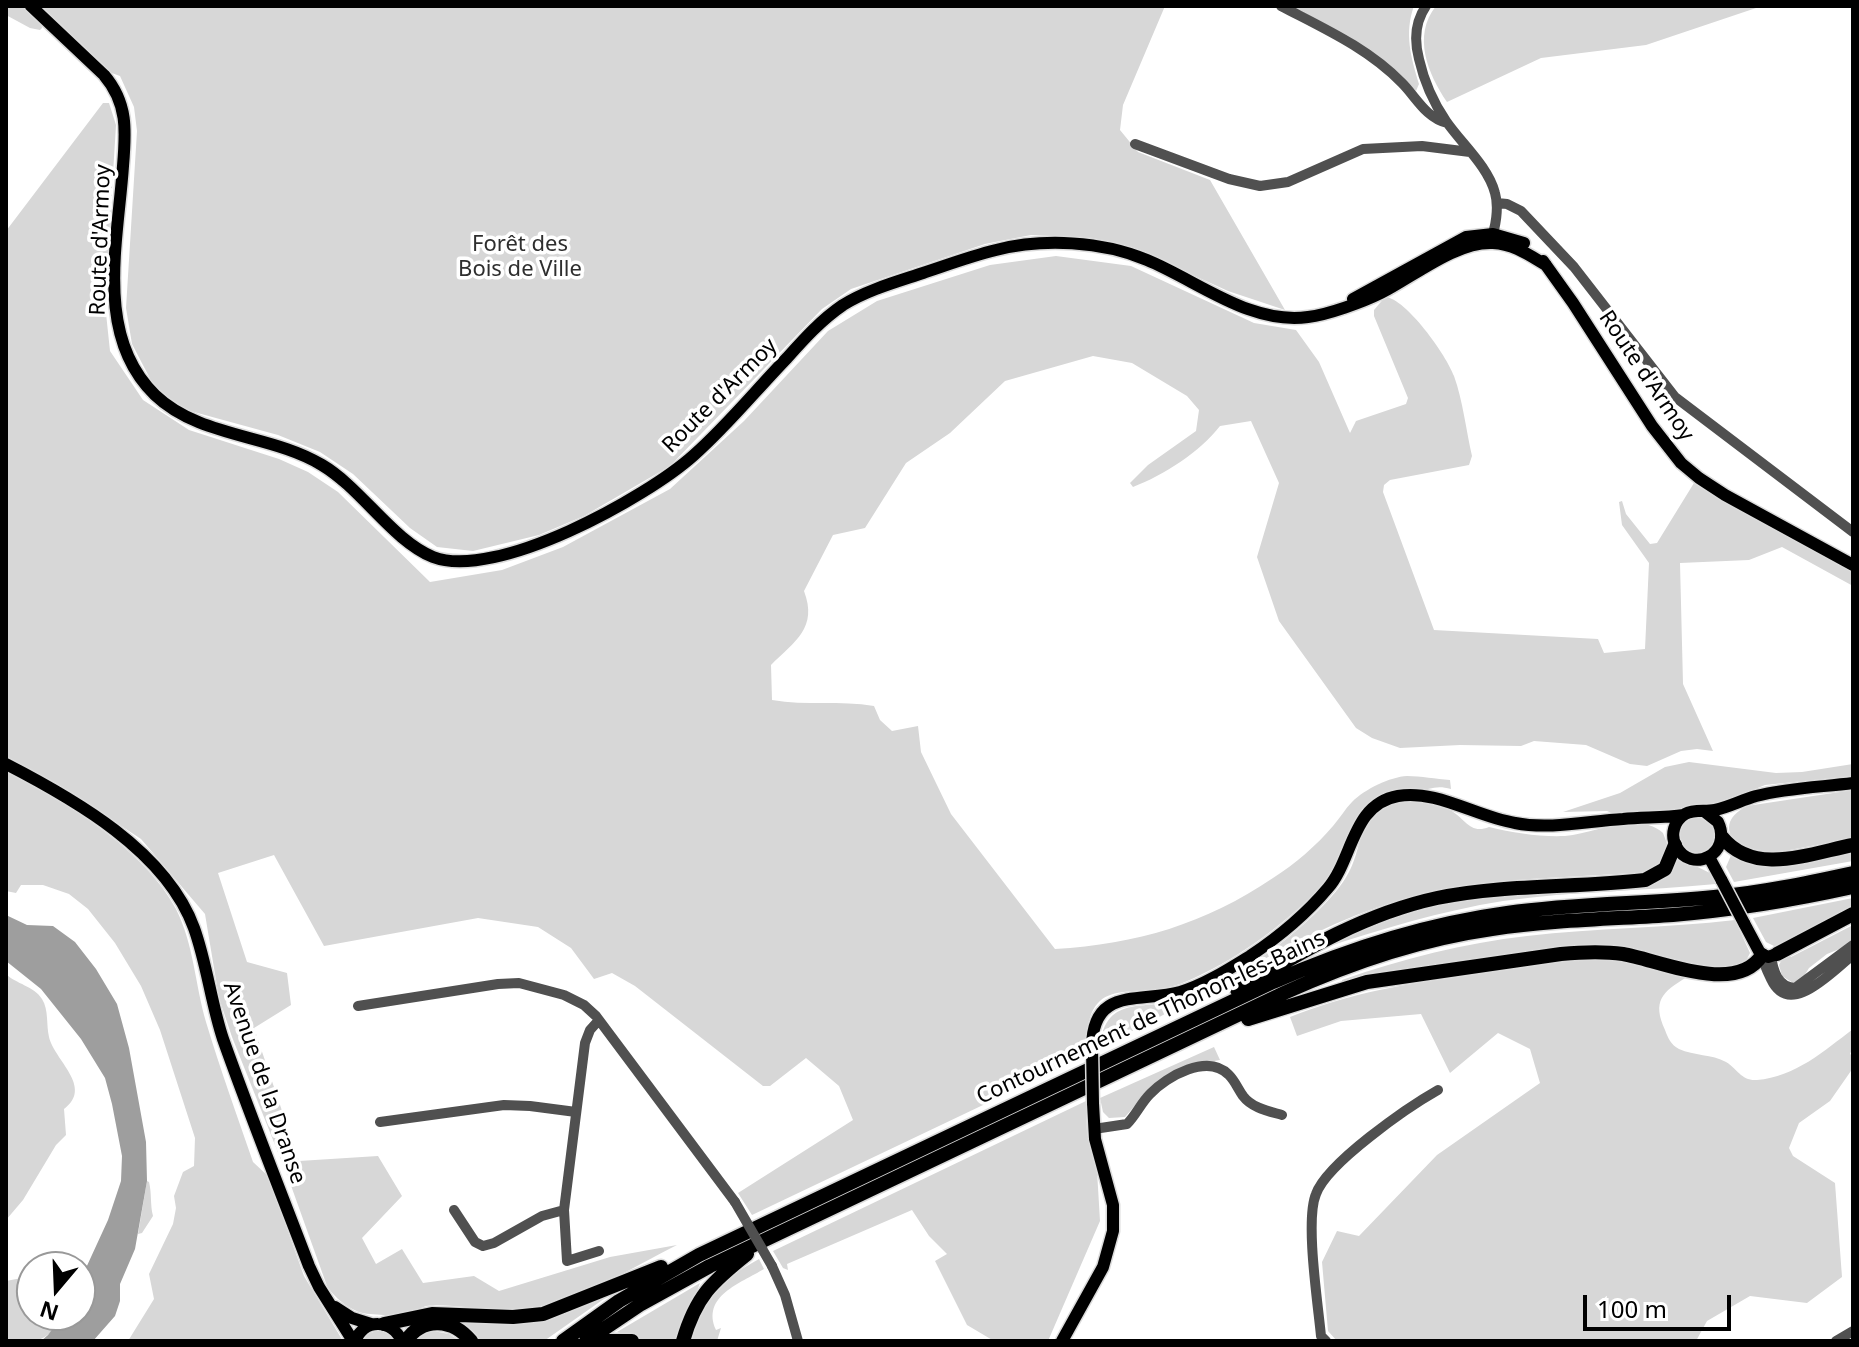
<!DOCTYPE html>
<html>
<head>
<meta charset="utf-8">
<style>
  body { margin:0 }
  #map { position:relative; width:1859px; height:1347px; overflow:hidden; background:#fff; font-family:"Noto Sans",sans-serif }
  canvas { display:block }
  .frame { position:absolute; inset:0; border:8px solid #000; pointer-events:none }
  .north { position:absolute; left:16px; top:1251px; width:80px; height:80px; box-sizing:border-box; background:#fff; border:2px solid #999; border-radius:50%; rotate:199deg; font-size:22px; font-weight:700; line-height:32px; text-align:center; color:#000 }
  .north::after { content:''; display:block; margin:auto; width:28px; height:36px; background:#000; clip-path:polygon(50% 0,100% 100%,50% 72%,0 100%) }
  .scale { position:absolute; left:1583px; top:1295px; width:148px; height:36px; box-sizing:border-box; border:4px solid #000; border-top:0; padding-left:10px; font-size:24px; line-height:28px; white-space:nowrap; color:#000; -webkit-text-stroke:6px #fff; paint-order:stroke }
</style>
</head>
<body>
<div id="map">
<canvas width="1859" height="1347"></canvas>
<div class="frame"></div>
<div class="north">N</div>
<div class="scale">100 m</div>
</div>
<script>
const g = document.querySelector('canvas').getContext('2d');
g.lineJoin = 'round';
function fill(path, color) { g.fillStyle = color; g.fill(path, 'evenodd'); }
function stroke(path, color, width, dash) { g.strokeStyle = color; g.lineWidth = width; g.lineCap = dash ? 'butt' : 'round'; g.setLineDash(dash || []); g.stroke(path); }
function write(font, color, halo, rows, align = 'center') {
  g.font = font + ' "Noto Sans",sans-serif'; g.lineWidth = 7; g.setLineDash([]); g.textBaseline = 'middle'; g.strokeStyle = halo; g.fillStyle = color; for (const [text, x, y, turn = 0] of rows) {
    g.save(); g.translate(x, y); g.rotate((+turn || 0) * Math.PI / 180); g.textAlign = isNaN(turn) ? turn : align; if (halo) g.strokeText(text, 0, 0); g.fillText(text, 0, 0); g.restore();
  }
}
fill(new Path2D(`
  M6 6H24L41 22 42 28 40 30 30 28 6 15Z
  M39 6H1165L1123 105 1120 130 1138 152 1210 180 1285 310 1228 291 1140 251 1093 238 1031 235 985 244 851 289 822 309 670 466 584 516 539 535 473 551 437 547 410 528 353 474 320 452 278 435 183 409 157 392 132 344 126 308 137 131 134 107 120 76 109 72Z
  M1290 6H1414C1404 33 1411 58 1419 84L1416 91C1379 53 1338 29 1290 6Z
  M1436 6H1762L1646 45 1541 58 1447 102C1428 74 1412 36 1436 6Z
  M103 103H109L116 125 105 304 110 351 143 400 189 430 279 459 308 472 338 492 430 582 502 570 563 547 670 489 744 421 828 331 877 301 990 265 1056 256 1131 266 1254 323 1296 330 1319 362 1350 433 1356 421 1406 404 1408 398 1374 316V310L1385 297C1406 298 1447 356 1454 376 1463 401 1466 430 1472 456L1469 465 1390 480 1384 485 1383 492 1434 630 1598 639 1604 653 1645 649 1649 563 1622 525 1619 502 1622 501 1626 514 1650 544 1657 543 1694 483 1853 571V586L1782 547 1749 560 1680 563 1683 684 1713 751 1697 749 1681 751 1647 766 1630 764 1586 745 1534 741 1521 746 1460 745 1400 748 1372 738 1356 728 1279 621 1257 557 1279 483 1251 421 1220 426C1200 452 1164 475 1133 487L1130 483 1148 465 1196 431 1199 410 1187 396 1132 363 1093 356 1005 381 950 433 906 463 865 528 833 535 804 591C818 628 795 641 771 665L772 700C806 706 840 700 874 706L880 720 892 731 918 726 921 752 951 814 1055 949C1137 944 1205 924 1273 878 1295 864 1317 845 1333 826 1340 818 1345 809 1352 802 1365 789 1390 777 1407 776 1421 776 1436 779 1450 780L1451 789C1434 784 1430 791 1415 790 1346 787 1354 854 1316 892 1278 929 1235 961 1185 982 1131 1004 1085 966 1086 1056L752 1215 738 1193 853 1120 839 1086 806 1058 770 1086H763L635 986 612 973 594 979 571 948 538 927 478 918 324 946 274 855 218 873 247 962 287 973 291 1005 254 1028 299 1161 378 1156 402 1196 362 1238 376 1264 402 1249 423 1283 474 1276 499 1291 610 1257 677 1245C633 1267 578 1302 529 1308 499 1312 467 1306 436 1305L426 1306 396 1318C387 1314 380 1315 370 1314 354 1314 335 1299 327 1286L289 1180 232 1037 219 998 205 914 141 839 56 783 6 758V231Z
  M1689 762 1776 773 1802 772 1853 764V776L1765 785 1711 807 1614 814 1607 811 1563 812 1620 793 1665 767Z
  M6 772C64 800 146 851 176 909 194 945 195 984 206 1022 220 1069 237 1115 253 1162L268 1176 304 1276 343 1341H128L154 1299 149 1274 173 1224 176 1208 174 1196 183 1172 194 1166 195 1138 160 1030 141 986 115 943 88 909 69 894 43 885H21L16 893 6 891Z
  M1853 790V838L1774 853 1738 848C1724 830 1726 817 1747 806Z
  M1399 801C1415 800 1435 802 1450 810 1465 818 1470 835 1489 827 1514 833 1539 837 1565 836 1595 834 1636 810 1663 833L1668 846 1657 869 1636 875 1631 873C1560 878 1487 878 1418 895 1304 924 1206 998 1100 1047 1105 991 1150 1012 1186 999 1209 990 1235 975 1256 961 1283 944 1325 908 1343 882 1367 849 1350 818 1399 801Z
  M1680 835a18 18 0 1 1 36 0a18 18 0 1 1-36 0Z
  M1853 849V861L1734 882 1726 867 1732 853 1737 856Z
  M1677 857 1710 873 1716 884C1645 891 1574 891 1503 901 1441 911 1381 929 1321 949L1349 932 1410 910 1474 896 1644 884Z
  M1853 898V910L1776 947 1766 942 1753 918Z
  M1735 920 1750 953 1746 961 1735 967 1716 969 1637 952 1343 983 1342 980C1402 959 1464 943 1527 936 1596 928 1666 928 1735 920Z
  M1853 925V939L1842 948 1827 954 1809 968 1803 978 1793 983 1782 976 1779 965 1783 957 1789 955 1791 957Z
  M1596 958 1627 961 1687 977C1662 992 1652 1001 1665 1030 1668 1038 1671 1045 1679 1049 1694 1056 1712 1054 1726 1062 1738 1069 1741 1081 1757 1080 1795 1077 1824 1051 1853 1029V1047L1850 1054 1853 1056V1068L1830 1101 1799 1123 1789 1148 1793 1156 1835 1183 1842 1277 1807 1303 1750 1296 1707 1321 1696 1341H1337L1328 1331 1322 1262 1337 1231 1359 1236 1437 1155 1540 1083 1530 1049 1498 1033 1450 1073 1421 1014 1341 1021 1297 1036 1290 1017C1349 993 1409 983 1472 975V972Z
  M6 974C16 984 34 986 42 999 49 1010 46 1025 49 1037 54 1060 94 1087 64 1109L66 1135 56 1145 23 1200 6 1220Z
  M1214 1047 1220 1060 1203 1063 1146 1093 1125 1117 1109 1118 1103 1112 1100 1098Z
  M1086 1101 1087 1133 1097 1171 1100 1221 1048 1341H994L967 1325 935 1261 947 1254 929 1236 912 1210 787 1264 788 1270 783 1268 773 1251Z
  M147 1181 149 1182C152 1194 150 1205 153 1216L142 1233 138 1234Z
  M759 1259 764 1269C741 1283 701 1296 716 1330L721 1328 717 1341H690C703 1296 718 1282 759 1259Z
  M32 1276V1315H63C46 1344 39 1341 9 1341L6 1337V1281Z
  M700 1283 679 1341H644L617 1332Z
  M618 1289 544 1341H478L455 1322 509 1321Z
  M379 1330 387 1332 395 1341H362L368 1334Z
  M433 1331 449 1334 460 1341H412L420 1332Z`), '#d7d7d7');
fill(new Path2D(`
  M6 915 27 925 53 926 75 942 96 969 117 1004 129 1048 146 1142 147 1181 135 1249 120 1284V1301L115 1316 93 1341H41L48 1335 63 1315H80V1281L108 1220 121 1181 122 1156 112 1104 105 1078 81 1039 41 989 6 961Z`), '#9e9e9e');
const major = new Path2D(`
  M31 6 104 75C128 103 126 131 123 166 118 241 94 336 155 395 200 438 271 434 322 465 361 488 393 541 433 557 496 581 646 498 694 455 727 426 756 390 787 358 804 339 821 320 843 305 867 290 896 282 923 273 947 265 971 256 996 250 1043 238 1102 241 1147 260 1198 281 1250 325 1308 317 1327 315 1363 302 1381 293 1413 277 1456 241 1493 243 1514 244 1529 255 1546 265
  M1543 261 1573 303 1652 426 1681 463 1699 478 1725 495 1853 565
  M1353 299 1466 237 1493 234 1524 243
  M6 764C74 799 166 851 194 928 207 964 211 1003 223 1039 250 1115 280 1190 309 1266L319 1287 353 1341
  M1704 811 1718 822C1733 854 1691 875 1676 846 1670 835 1674 821 1685 814 1694 809 1705 812 1715 810 1729 807 1742 800 1756 796 1787 788 1821 787 1853 783
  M1709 857 1722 881
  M1744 923 1760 953 1768 957 1777 954
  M1092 1048C1092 986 1140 1003 1180 992 1204 985 1229 969 1250 956 1277 938 1307 913 1328 888 1353 859 1352 804 1398 796 1436 789 1477 817 1515 823 1550 830 1588 821 1623 819 1643 817 1664 818 1684 815
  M335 1307 352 1318 371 1324
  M355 1341C365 1318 391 1319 402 1341
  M1062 1341 1103 1267 1113 1231V1205L1095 1139 1093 1103`);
const highway = new Path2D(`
  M1722 837C1754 877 1811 853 1853 845
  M1777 954 1853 914
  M1237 990C1301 952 1363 914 1437 898 1505 884 1576 888 1645 880L1665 869 1675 845
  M1248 1019 1367 982 1561 954C1582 952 1602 951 1623 954 1659 960 1736 996 1762 955
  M384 1324 432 1314 513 1317 543 1314 661 1267
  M406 1341C423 1316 453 1319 471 1341
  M563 1341 619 1301 699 1255 1273 982C1348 949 1426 924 1507 913 1576 903 1645 904 1714 897 1761 893 1807 883 1853 873
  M586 1341 641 1304 710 1266 1284 993C1350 963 1421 939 1492 929 1552 920 1613 919 1673 915 1734 910 1794 900 1853 887
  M608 1341H632
  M683 1341C696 1296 712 1282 747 1254`);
stroke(major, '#dbdbdb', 15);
stroke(highway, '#dbdbdb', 17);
stroke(new Path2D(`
  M1281 6C1323 28 1368 48 1402 83 1416 97 1426 118 1447 123
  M1426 6C1415 22 1414 40 1419 59 1424 81 1433 102 1446 121 1461 143 1488 166 1495 193 1499 207 1496 228 1490 241
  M1135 144 1229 179 1260 186 1288 182 1363 149 1422 146 1470 152
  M1497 203 1507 204 1521 211 1574 267 1675 397 1853 532
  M1762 955C1763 963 1767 971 1771 979 1790 1019 1832 971 1853 955
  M1771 956C1773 971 1778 987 1795 988L1853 945
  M358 1006 498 984 519 983 564 995 584 1005 596 1016 735 1202
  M599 1020 590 1030 585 1043 564 1210 567 1261 599 1251
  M380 1122 504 1105 530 1106 576 1112
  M1094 1129 1127 1124C1136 1115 1141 1103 1150 1094 1167 1076 1208 1053 1229 1075 1235 1081 1238 1089 1243 1096 1252 1108 1268 1111 1282 1115
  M454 1210 475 1242 483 1246 494 1243 542 1216 564 1210
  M772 1266 785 1295 798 1341
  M1326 1341 1321 1336C1318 1304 1305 1220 1316 1194 1327 1163 1408 1107 1438 1090
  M1836 1341 1853 1331`), '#505050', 10);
stroke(major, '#000', 12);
stroke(highway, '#000', 14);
const majorBridge = new Path2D(`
  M1722 881 1744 923
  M1092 1048 1093 1103`);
stroke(majorBridge, '#dbdbdb', 15, []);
stroke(new Path2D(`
  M735 1202 772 1266`), '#505050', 10);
stroke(majorBridge, '#000', 12);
write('22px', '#000', '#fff', [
  ["Route d'Armoy",101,240,-88],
  ["Route d'Armoy",1646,376,56],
  ["Route d'Armoy",720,396,-45],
  ["Contournement de Thonon-les-Bains",1151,1018,-25],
  ["Avenue de la Dranse",264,1083,71]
]);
write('22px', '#2e2e2e', '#fff', [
  ["Forêt des",520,245],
  ["Bois de Ville",520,270]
]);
</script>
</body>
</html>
